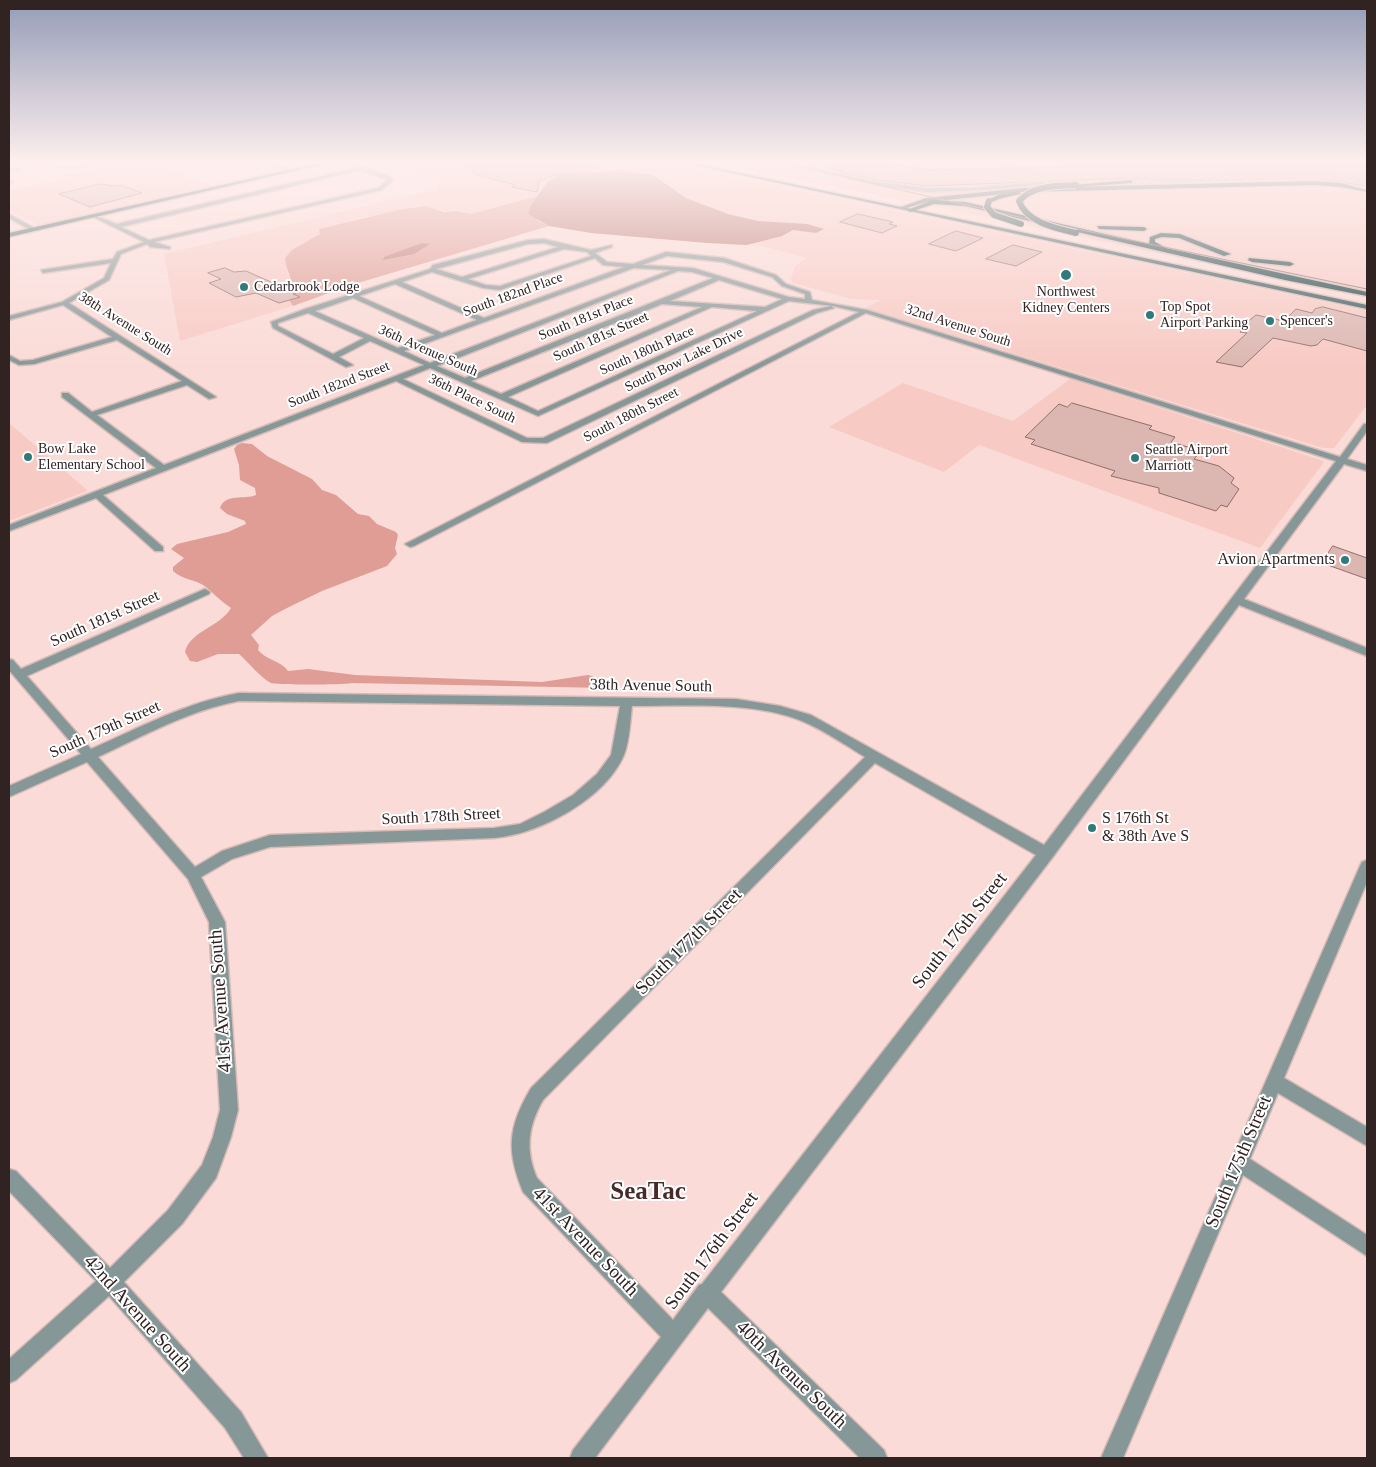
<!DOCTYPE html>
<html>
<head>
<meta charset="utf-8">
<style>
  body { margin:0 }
  #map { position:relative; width:1376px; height:1467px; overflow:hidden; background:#fadbd7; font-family:Georgia,serif }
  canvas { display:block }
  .frame { position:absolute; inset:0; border:10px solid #312322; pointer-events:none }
</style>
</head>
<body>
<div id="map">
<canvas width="1376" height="1467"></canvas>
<div class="frame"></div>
</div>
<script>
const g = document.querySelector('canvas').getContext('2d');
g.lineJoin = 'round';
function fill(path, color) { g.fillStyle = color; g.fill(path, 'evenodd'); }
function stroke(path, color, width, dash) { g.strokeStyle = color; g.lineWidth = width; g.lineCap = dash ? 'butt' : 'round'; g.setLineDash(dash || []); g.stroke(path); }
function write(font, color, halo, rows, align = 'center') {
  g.font = font + ' Georgia,serif'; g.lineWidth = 4; g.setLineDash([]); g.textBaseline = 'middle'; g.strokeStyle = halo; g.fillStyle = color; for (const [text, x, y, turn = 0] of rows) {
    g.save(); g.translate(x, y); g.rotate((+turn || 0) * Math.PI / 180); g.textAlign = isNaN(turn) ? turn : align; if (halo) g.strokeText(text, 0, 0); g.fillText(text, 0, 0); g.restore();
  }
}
fill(new Path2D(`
  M123 163H152L214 186 40 226 9 210V190L68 178 61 175Z
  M392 163H672L1367 311V405L1334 448H1323L865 308 881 300 851 299 790 282 795 266 807 258 754 244 793 230 816 233 819 227 759 221 728 214 686 198 664 181 622 170 548 181 538 196 471 215 454 209 447 211 426 206 359 218 319 230 321 234 293 250 287 273 293 284V292L287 297 293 306 180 341 164 254 437 189 440 177Z
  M715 163H1367V297L956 211Z
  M1070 379 1321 460 1324 462 1260 548 979 445 944 472 829 427 903 383 1013 421Z
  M9 423 87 490V491L9 521Z`), '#f8cac4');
fill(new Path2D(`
  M538 196 531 205 537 220 549 226 348 286 293 306 287 297 293 292C293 280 286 270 285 258L292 250 320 234 319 229 398 210 426 206 444 212 456 211 471 214Z
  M242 443 252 444 267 456 312 479 322 490 336 495 358 514 369 516 377 524 396 532 398 535 395 548 397 554 387 566 322 591 287 608 272 616 251 635 259 645 258 650C266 660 280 660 288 671L308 669 355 675 542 682 588 675 602 679 609 686 606 688 352 683C345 685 275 685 271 683 261 678 248 662 239 654H218L197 662 190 661 185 652C190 631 220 627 231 608 222 602 214 594 206 587 196 579 184 581 173 571V567L184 558 171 549 177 544 228 532 246 524 245 521 227 514 220 508C225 493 245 500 256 495L255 488 240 480 239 465 234 449 237 445Z`), '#df9d96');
fill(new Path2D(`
  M622 170 655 176 686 198 728 214 758 221 807 224 824 229 816 233 793 230 782 236 747 245 707 243 591 233 549 226 528 214 531 205 548 181 560 175Z
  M422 243 430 244 414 254 383 260 384 257Z`), '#b97770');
const building = new Path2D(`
  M462 163H592V171L556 175 539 181 537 192 512 187 515 185 477 175Z
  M828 163H891L924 170 1065 167 1060 163H1367V186L1314 178 1173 181 1131 178 928 186 876 180 840 172 843 171 828 168Z
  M100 184 114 186 121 185 142 193 90 207 59 194Z
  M858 214 893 222 889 224 897 226 882 233 840 222Z
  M956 231 983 238 956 251 929 244Z
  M1013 245 1042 252 1016 266 986 259Z
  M225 268 234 272 246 271 296 293 293 294 300 297 279 303 256 293 236 297 209 283 221 279 208 273Z
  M1323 307 1367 318V351L1323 339 1317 345 1311 346 1273 338 1242 367 1216 362 1247 333 1240 332 1242 329 1240 328 1256 315 1284 321 1296 309 1312 313 1315 309Z
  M1072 403 1152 426 1149 429 1175 437 1171 442 1201 451 1194 459 1219 466 1234 478 1231 483 1239 489 1227 507 1221 505 1216 511 1159 493V488L1111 476 1115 471 1031 444 1035 440 1025 437 1059 404 1067 407Z
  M1333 546 1367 558V579L1322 563Z`);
fill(building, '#dcb7b2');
stroke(building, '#906e6a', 1);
stroke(new Path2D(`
  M1043 184 1306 176 1334 177 1367 183`), '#d2b6b3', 5.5, [5.5, 2.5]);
const minor = new Path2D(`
  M90 163H96L82 168H53L82 166Z
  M264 163H270L292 171 288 172Z
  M343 163H349L387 175 393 180 382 190 154 242 170 247V249L150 247 147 244 121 254 109 280 69 303 216 397 209 399 187 385 97 415 164 465 424 365 370 341 339 357 353 365 346 367 273 328 271 322 305 309 430 269 433 265 528 240 544 239 591 250 612 245V247L595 253 607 262 633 264 666 252 724 258 776 275 786 284 810 292 812 300 867 310 1340 457 1364 424H1367V431L1347 459 1367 465V471L1344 464 1244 599 1367 648V656L1239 605 1052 858 721 1292 884 1450 887 1458H860L708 1308 595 1458H570L573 1450 661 1337 523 1192C506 1150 508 1127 531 1088L865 757C845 745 824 730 802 721 754 701 684 706 632 706 630 722 630 739 624 755 605 799 540 834 494 838L270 847 232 859 201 877 225 922 238 1110 231 1137 216 1178 182 1224 124 1282 241 1412 268 1458H244L225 1428 109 1296 16 1380 9 1383V1359L96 1281 9 1191V1169L16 1171 110 1268 168 1210 202 1165 213 1137 220 1110 209 922 188 879 87 762 9 797V786L81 754 9 670V659L13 660 21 669 205 589 210 592 209 594 27 676 91 749C139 728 187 702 239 693L736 699 780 706 811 715 1044 845 1336 461 866 313 414 546 410 547 405 544 859 312 833 306 789 301 538 416 430 368 403 379 527 438H543L813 310 831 306 834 308 817 313 547 443 522 442 396 381 103 495 163 547V551H155L96 498 9 531V525L156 468 62 397V393H68L92 412 182 381 117 340 34 364 19 365 9 360V355L20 361 33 360 112 337 63 305 9 320V316L62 302 104 278 111 263 43 273 41 270 113 259 117 252 144 242 93 217V215L117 224 355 168ZM360 170 388 180 378 188 149 240 121 227ZM544 243 558 247 462 277 436 269 528 244ZM564 249 587 252 591 256 500 286 486 285 468 279ZM667 256 723 262 772 277 782 286 805 294V299L789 297 693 268 642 265ZM595 258 603 265 624 267 484 318 402 282 432 272 483 288 500 290ZM634 268 671 270 430 363 404 351ZM678 271 692 272 713 278 465 378 437 366ZM719 280 782 299 765 307 670 301ZM395 284 477 320 442 333 359 296ZM353 298 435 335 398 348 315 311ZM662 304 702 307 501 394 471 381ZM712 307 757 311 538 411 508 397ZM308 313 364 338 333 354 278 326V323ZM239 701 620 706 611 755 597 774 573 795 544 812 520 824 494 828 270 835 222 851 195 867 98 757C143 736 190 710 239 701ZM875 763 1036 855 702 1284 699 1285 673 1320 537 1178C525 1150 528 1126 543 1100Z
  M790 163 876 182 928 188H971L1043 182 1046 184 985 190 928 192 876 185Z
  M20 168V170L9 171V169Z
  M9 181H13V182L9 184Z
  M9 214 36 229 37 230 32 231 9 218Z
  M1367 860V882L1284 1078 1367 1127V1146L1278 1093 1250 1159 1367 1235V1256L1243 1175 1123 1458H1101L1360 866 1362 862Z`);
const major = new Path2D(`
  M320 163H328L9 237V233Z
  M685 163H693L901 207 926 198 1023 188 1314 181 1341 183 1367 190V192L1341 187 1314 185 1023 192 927 202 907 208 1367 305V309Z`);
const highway = new Path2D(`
  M1131 180 1133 183 1076 187 1073 185Z
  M1019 191 1021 194 1002 198 989 203 986 201 998 195Z
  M933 200 965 202 1149 244 1150 237 1161 233 1180 234 1231 254 1224 256 1179 238 1162 237 1155 239V242L1166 248 1367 292V296L1285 280 965 206 934 204 910 212 907 210Z
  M1097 226 1144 227 1147 229 1144 231 1099 229Z
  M1249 258 1290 262 1294 264 1290 266 1252 262 1248 260Z`);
stroke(minor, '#d6bab6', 3);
stroke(major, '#d6bab6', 3);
stroke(highway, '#d6bab6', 3);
fill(minor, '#869798');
fill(major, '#39595a');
fill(highway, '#1c4344');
stroke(new Path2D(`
  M782 163 1024 218 1367 289`), '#887371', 1);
const highwayBridge = new Path2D(`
  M1076 185C1056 186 1033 185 1019 201 1027 223 1056 228 1076 233
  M989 201 987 207 994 215 1021 224`);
stroke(highwayBridge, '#d6bab6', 8, []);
stroke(highwayBridge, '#1c4344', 6);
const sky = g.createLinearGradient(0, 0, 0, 368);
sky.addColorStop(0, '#959cb8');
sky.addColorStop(0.44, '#fdefed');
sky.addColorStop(1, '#fdefed00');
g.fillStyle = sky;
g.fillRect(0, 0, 1376, 368);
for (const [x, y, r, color] of [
  [1066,275,6,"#317a7c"],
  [244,287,5,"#317a7c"],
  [1150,315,5,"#317a7c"],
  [1270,321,5,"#317a7c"],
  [28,457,5,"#317a7c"],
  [1135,458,5,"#317a7c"],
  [1345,560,5,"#317a7c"],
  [1092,828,5,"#317a7c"]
]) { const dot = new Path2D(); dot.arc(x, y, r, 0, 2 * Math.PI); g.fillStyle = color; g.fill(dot); stroke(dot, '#fff', 2); }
write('14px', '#312322', '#fff', [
  ["Cedarbrook Lodge",254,287],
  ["Northwest",1066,292,"center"],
  ["Kidney Centers",1066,308,"center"],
  ["Top Spot",1160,307],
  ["Airport Parking",1160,323],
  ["Spencer's",1280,321],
  ["Bow Lake",38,449],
  ["Elementary School",38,465],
  ["Seattle Airport",1145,450],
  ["Marriott",1145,466]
], 'left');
write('14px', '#312322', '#fff', [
  ["South 182nd Place",513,295,-20],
  ["South 181st Place",586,318,-22],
  ["38th Avenue South",125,324,32],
  ["32nd Avenue South",958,326,18],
  ["South 181st Street",601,337,-24],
  ["36th Avenue South",428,351,24],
  ["South 180th Place",647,351,-24],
  ["South Bow Lake Drive",684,360,-26],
  ["South 182nd Street",339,385,-21],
  ["36th Place South",472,399,26],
  ["South 180th Street",631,415,-27]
]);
write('16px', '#312322', '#fff', [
  ["Avion Apartments",1335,560],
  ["S 176th St",1102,819,"left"],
  ["& 38th Ave S",1102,837,"left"]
], 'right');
write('16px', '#312322', '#fff', [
  ["South 181st Street",105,619,-24],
  ["38th Avenue South",651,686,1],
  ["South 179th Street",105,730,-24],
  ["South 178th Street",441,817,-3]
]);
write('19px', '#312322', '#fff', [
  ["South 176th Street",960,931,-52],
  ["South 177th Street",689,942,-45],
  ["41st Avenue South",221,1001,-94],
  ["South 175th Street",1239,1162,-67],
  ["41st Avenue South",585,1242,46],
  ["South 176th Street",712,1251,-53],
  ["42nd Avenue South",137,1314,48],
  ["40th Avenue South",791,1375,44]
]);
write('bold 25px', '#482b28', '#fff', [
  ["SeaTac",648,1193]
]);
</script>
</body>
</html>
